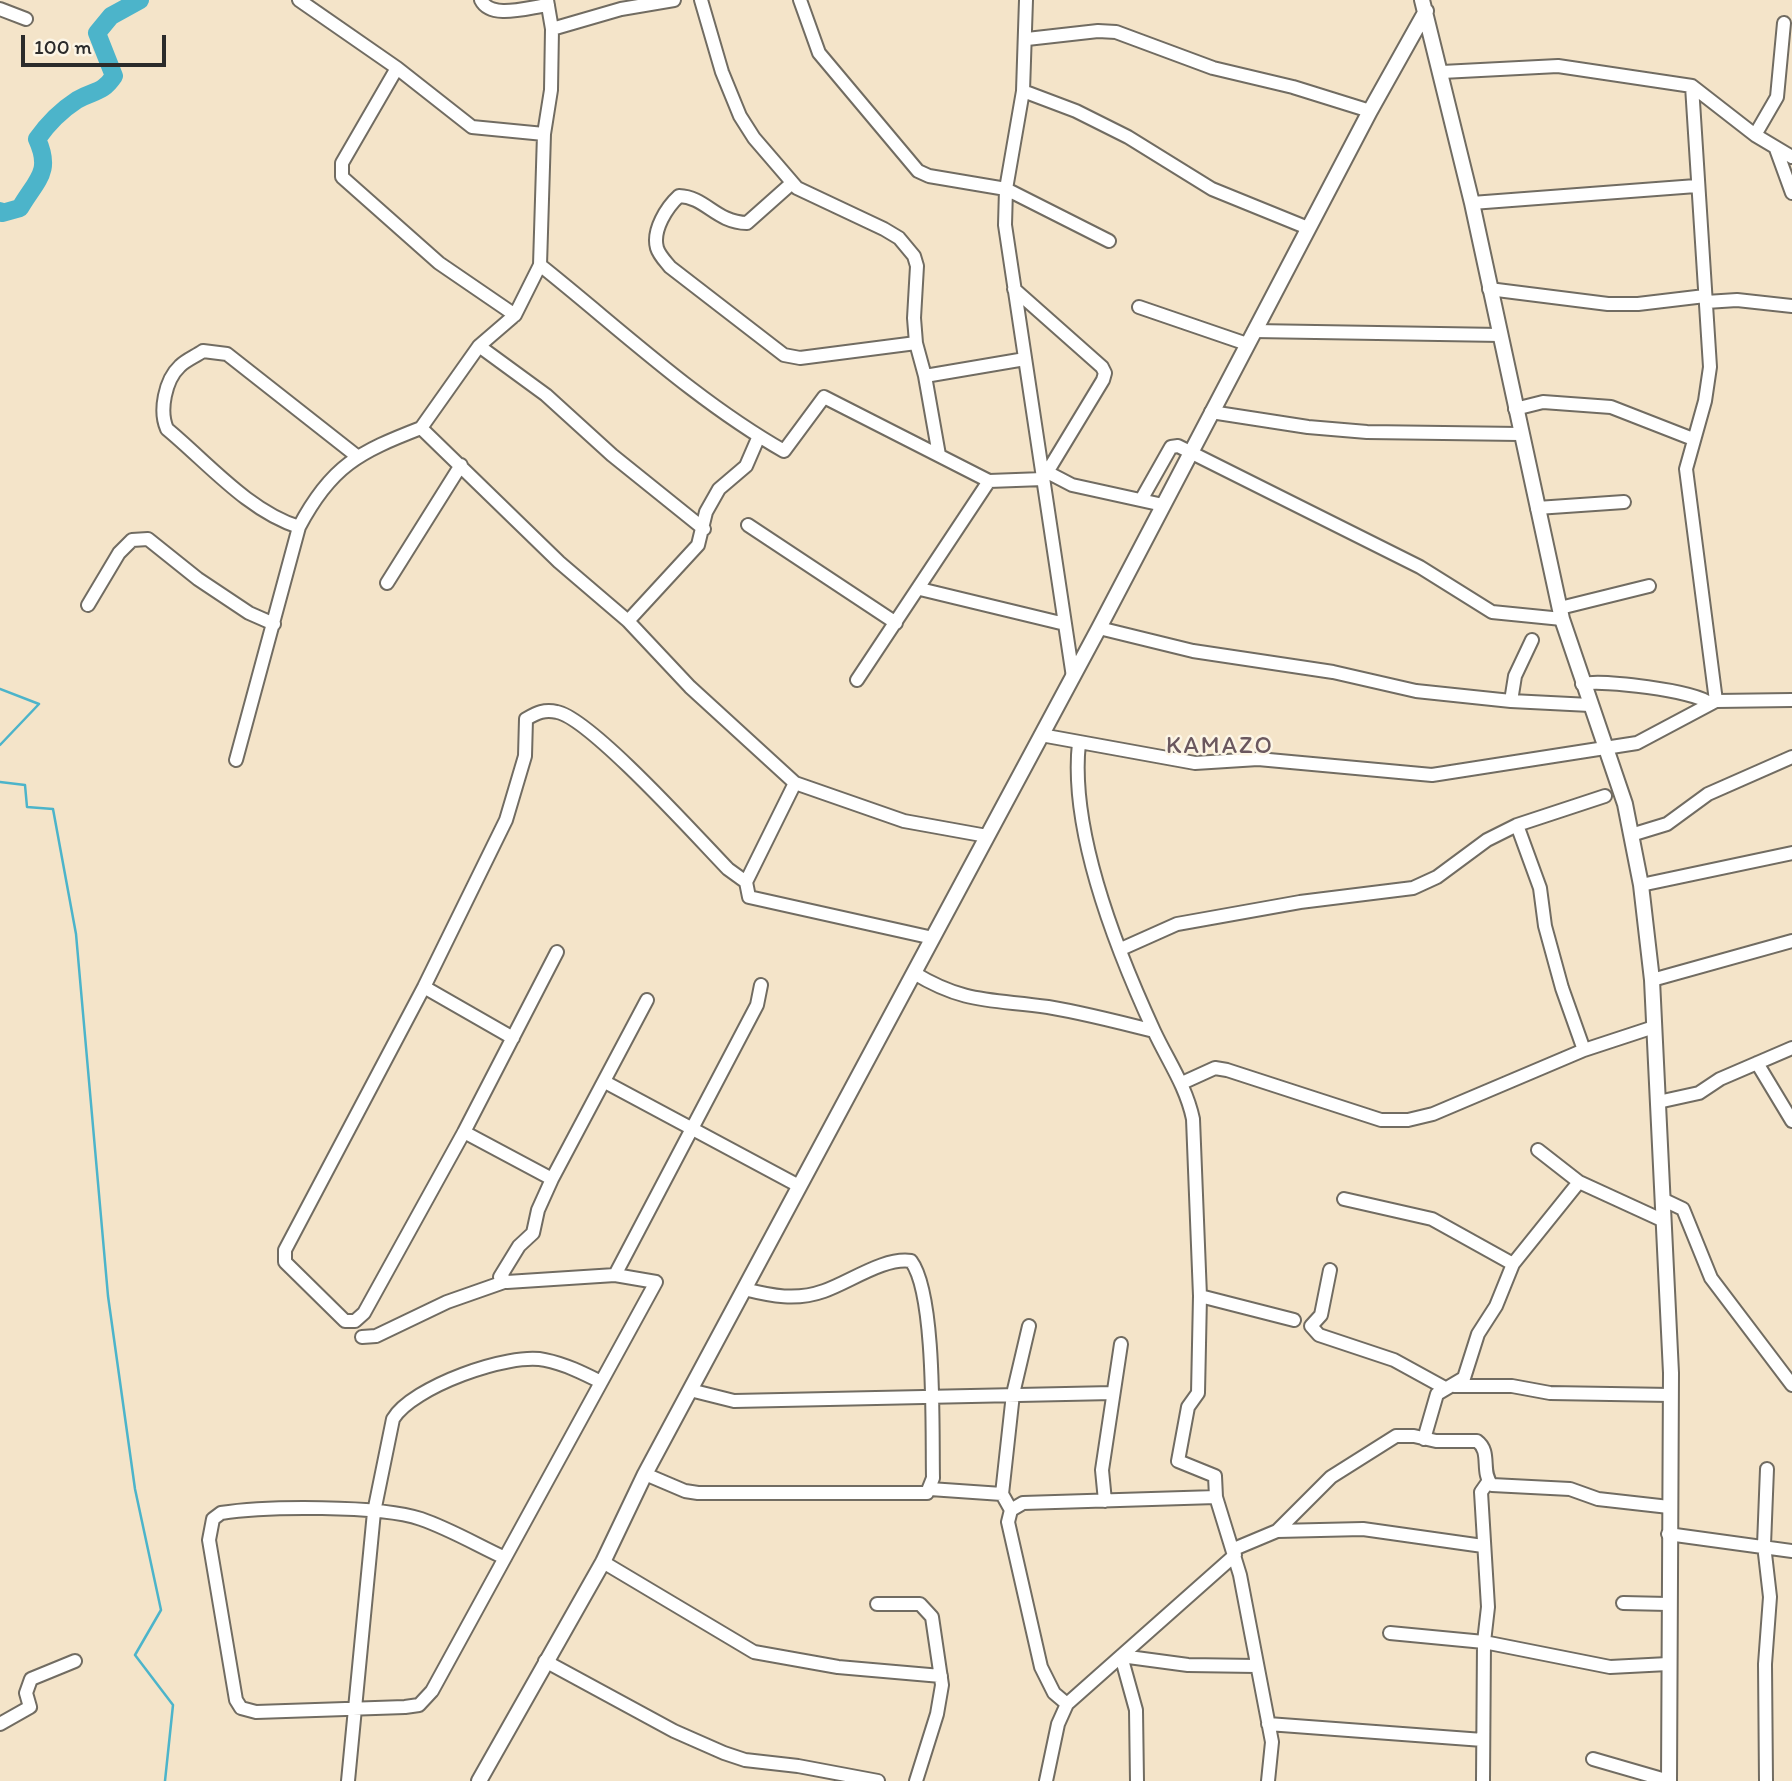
<!DOCTYPE html>
<html>
<head>
<meta charset="utf-8">
<style>
  body { margin:0 }
  #map { position:relative; width:1792px; height:1781px; overflow:hidden; background:#f4e4c9; font-family:Itim,sans-serif }
  canvas { display:block }
  .scale { position:absolute; left:21px; top:35px; width:145px; height:32px; box-sizing:border-box; border:4px solid #2b2b2b; border-top:0; padding-left:9px; font-size:21px; line-height:24px; white-space:nowrap; color:#2b2b2b; -webkit-text-stroke:5px #fcf5e5; paint-order:stroke }
</style>
</head>
<body>
<div id="map">
<canvas width="1792" height="1781"></canvas>
<div class="scale">100 m</div>
</div>
<script>
const g = document.querySelector('canvas').getContext('2d');
g.lineJoin = 'round';
function stroke(path, color, width, dash) { g.strokeStyle = color; g.lineWidth = width; g.lineCap = dash ? 'butt' : 'round'; g.setLineDash(dash || []); g.stroke(path); }
function write(font, color, halo, rows, align = 'center') {
  g.font = font + ' Itim,sans-serif'; g.lineWidth = 5; g.setLineDash([]); g.textBaseline = 'middle'; g.strokeStyle = halo; g.fillStyle = color; for (const [text, x, y, turn = 0] of rows) {
    g.save(); g.translate(x, y); g.rotate((+turn || 0) * Math.PI / 180); g.textAlign = isNaN(turn) ? turn : align; if (halo) g.strokeText(text, 0, 0); g.fillText(text, 0, 0); g.restore();
  }
}
stroke(new Path2D(`
  M0 689 39 704 0 745
  M0 782 25 785 27 807 53 809 76 934 108 1296 135 1489 161 1610 135 1655 173 1705 165 1781`), '#4cb4ca', 2.5);
stroke(new Path2D(`
  M0 211 2 213 20 208C37 179 52 172 37 139 49 122 60 111 77 100 94 90 102 94 114 76L97 33 111 16 140 0`), '#4cb4ca', 18);
const minor = new Path2D(`
  M299 0 397 68 472 127 544 134
  M481 0C491 20 529 7 548 5
  M547 0 552 29 551 90 544 134 540 265 515 315 479 346 421 428 559 562 628 621 690 687 795 783 904 821 987 836
  M701 0 722 72 740 116 754 138 797 188 884 229 899 238 914 256 917 266 914 318 916 343 925 376 939 455
  M800 0 819 53 918 171 929 176 1006 189 1109 241
  M1026 0 1023 91 1006 189 1005 225 1073 677
  M0 9 26 19
  M552 29 621 9 674 0
  M1027 39 1098 31 1116 32 1213 68 1293 87 1370 111
  M397 68 342 163V177L439 263 515 315
  M1442 72 1558 66 1692 86 1755 135 1792 157
  M1692 86 1710 367 1705 401 1686 469 1716 701
  M1023 91 1076 111 1128 137 1212 189 1308 228
  M1755 135 1777 97 1784 23
  M1776 149 1792 193
  M792 183 747 223C715 222 706 197 679 196 667 207 652 230 657 248 659 255 666 262 670 267L784 355 800 358 916 343
  M1472 203 1696 186
  M540 265C619 328 696 401 784 451L824 397 989 481
  M1489 289 1608 304H1638L1705 296
  M1706 302 1737 300 1792 306
  M1139 307 1247 344
  M1254 331 1501 335
  M479 346 546 395 612 455 704 529
  M925 376 1025 359
  M1515 409 1543 402 1611 407 1693 439
  M1211 412 1308 427 1367 432 1520 434
  M1047 472 1072 485 1163 505
  M1141 500 1171 447 1178 446 1420 567 1492 612 1562 619
  M1537 508 1624 502
  M748 525 896 623
  M299 527C248 511 207 462 167 429 159 411 165 380 180 366 186 360 196 356 203 351L227 354 358 457
  M387 583 461 465
  M920 589 1065 624
  M88 605 119 553 132 540 148 539 198 579 249 613 274 624
  M1560 608 1649 586
  M628 621 698 545 706 512 719 489 746 466 759 436
  M1099 628 1193 651 1333 672 1416 691 1511 701 1590 705
  M857 680 989 481 1043 479 1103 380 1105 373 1102 367 1014 289
  M1582 684C1602 679 1695 691 1709 703
  M1511 701 1515 676 1532 640
  M1041 735 1195 763 1258 759 1432 775 1637 743 1716 701 1792 700
  M1079 743C1069 832 1117 951 1154 1031 1168 1061 1186 1086 1193 1119L1200 1296 1198 1393 1188 1407 1178 1461 1215 1476 1216 1497 1240 1575 1272 1742 1268 1781
  M236 760 299 527C331 466 359 452 421 428
  M795 783 746 882 749 897 933 938
  M1517 825 1540 888 1545 926 1562 988 1584 1050
  M1631 835 1667 824 1708 794 1792 757
  M1641 885 1792 853
  M1121 949 1177 924 1300 902 1413 888 1437 877 1487 840 1517 825 1605 796
  M557 952 464 1132 364 1313 355 1321H345L285 1262V1250L424 987 506 820 525 756 526 719C537 713 544 709 557 712 590 718 699 839 728 869L746 882
  M914 973C965 1004 992 999 1048 1007 1084 1013 1119 1022 1154 1031
  M1652 980 1792 941
  M424 987 513 1038
  M1757 1063 1792 1121
  M605 1082 799 1186
  M1182 1083 1215 1068 1227 1070 1381 1120H1408L1433 1114 1584 1050 1654 1027
  M1658 1102 1699 1093 1720 1079 1792 1048
  M464 1132 552 1179
  M1538 1150 1579 1182 1664 1221
  M1344 1199 1432 1219 1513 1264
  M1664 1200 1683 1209 1711 1278 1792 1385
  M1330 1270 1321 1315 1311 1326 1319 1335 1394 1360 1445 1388
  M615 1275 757 1005 761 985
  M1200 1296 1294 1320
  M362 1337 376 1336 447 1302 504 1282
  M1454 1386H1512L1550 1393 1671 1395
  M690 1390 734 1401 1113 1393
  M1424 1439 1437 1394 1464 1378 1478 1334 1496 1306 1513 1264 1579 1182
  M645 1474 685 1491 698 1493H927L933 1478C932 1432 936 1294 911 1261 884 1257 850 1282 824 1291 796 1301 772 1296 744 1289
  M930 1489 1002 1494
  M1105 1501 1102 1470 1121 1344
  M1011 1510 1002 1494 1013 1394 1029 1326
  M1277 1531 1363 1529 1483 1546
  M1668 1534 1792 1551
  M1234 1549 1277 1531 1331 1477 1396 1436H1414L1436 1441H1477C1492 1452 1480 1472 1492 1485L1570 1489 1598 1499 1669 1507
  M505 1558C477 1545 450 1529 421 1519 380 1505 265 1506 221 1513L213 1519 209 1540 236 1700 241 1708 256 1712 405 1707 419 1705 432 1691 656 1282 615 1275 507 1282 500 1277 519 1246 533 1233 538 1210 552 1179 647 1000
  M603 1562 754 1652 838 1667 941 1676
  M1623 1603 1668 1604
  M877 1604H920L932 1617 942 1685 937 1714 916 1781
  M1390 1633 1484 1642 1610 1667 1668 1664
  M545 1661 674 1731 724 1753 745 1760 798 1766 878 1781
  M1067 1704 1054 1693 1041 1667 1008 1522 1011 1510 1023 1503 1216 1497
  M0 1724 30 1707 26 1693 31 1679 75 1661
  M1268 1724 1483 1740
  M1593 1759 1669 1781
  M348 1781 374 1512 393 1419C412 1387 509 1352 545 1360 565 1364 583 1373 601 1382
  M1046 1781 1058 1724 1067 1704 1235 1555
  M1137 1781 1136 1710 1121 1656 1188 1665 1256 1666
  M1483 1781 1484 1642 1488 1607 1481 1492 1488 1482
  M1766 1781 1765 1664 1770 1597 1764 1545 1767 1469`);
const tertiary = new Path2D(`
  M1422 0 1472 203 1562 619 1625 804 1641 885 1652 980 1671 1373 1669 1781
  M479 1781 603 1562 645 1474 1099 628 1370 111 1426 11`);
stroke(minor, '#716c62', 16);
stroke(tertiary, '#716c62', 18);
stroke(minor, '#fff', 12);
stroke(tertiary, '#fff', 14);
g.letterSpacing = '2px';
write('24px', '#6a575e', '#fcf5e5', [
  ["KAMAZO",1220,747]
]);
g.letterSpacing = '0px';
</script>
</body>
</html>
